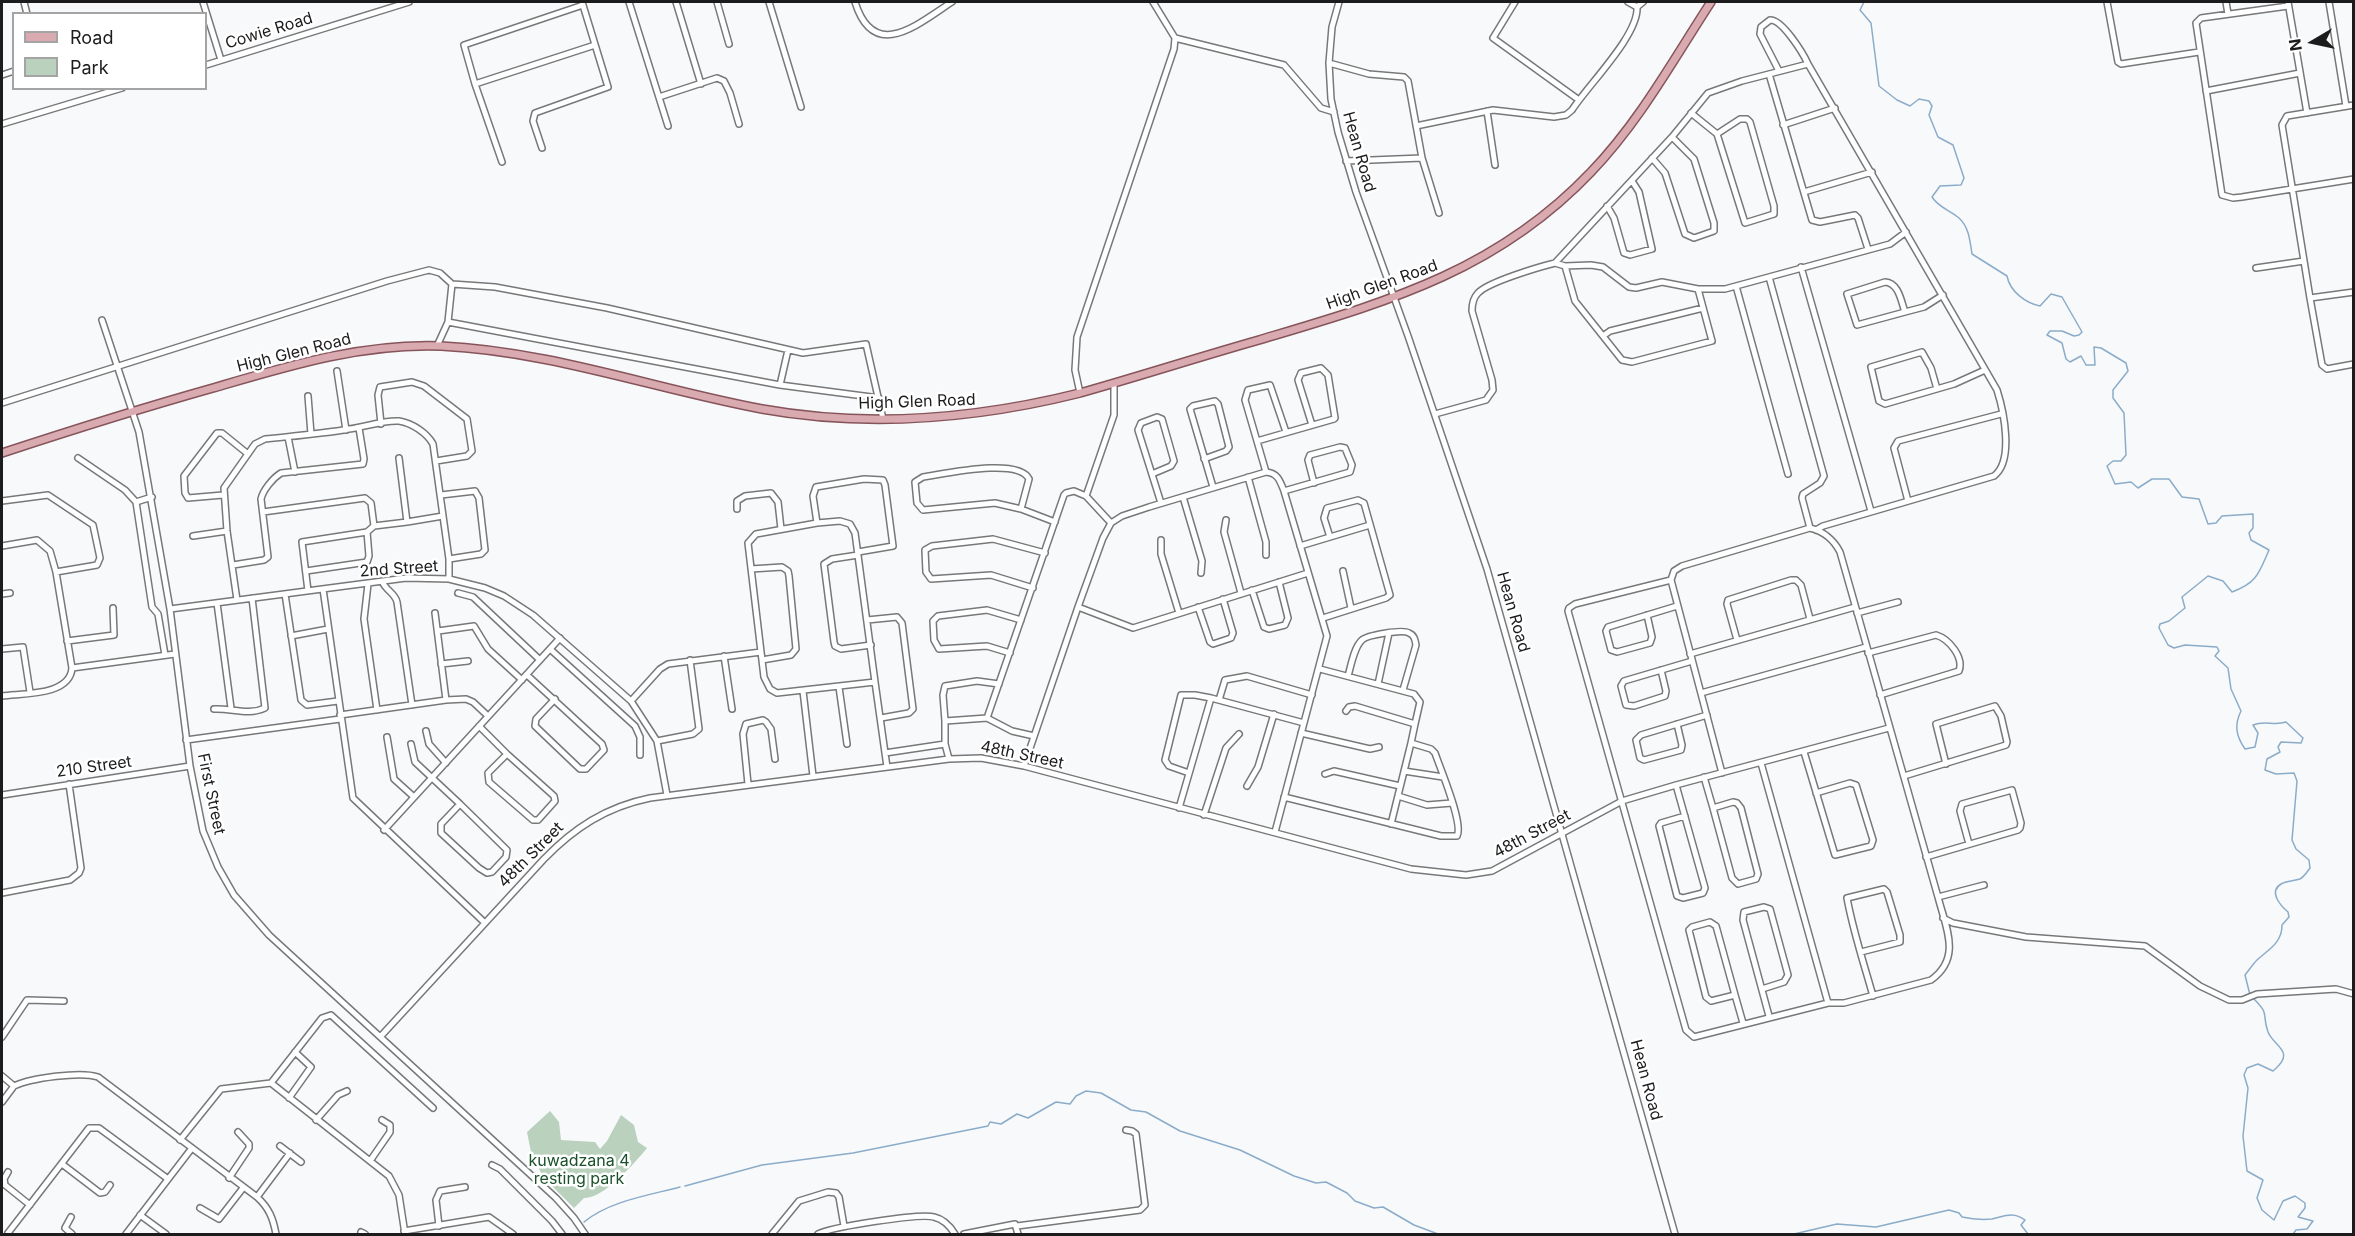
<!DOCTYPE html>
<html>
<head>
<meta charset="utf-8">
<style>
  body { margin:0 }
  #map { position:relative; width:2355px; height:1236px; overflow:hidden; background:#f8f9fb; font-family:Inter,sans-serif }
  canvas { display:block }
  .frame { position:absolute; inset:0; border:3px solid #1c1c1d; pointer-events:none }
  .legend { position:absolute; left:12px; top:12px; width:195px; height:78px; box-sizing:border-box; background:#fff; border:2px solid #a4a4a5; margin:0; padding:8px 10px; list-style:none; font-size:18px; color:#1c1c1d }
  .legend li { display:flex; align-items:center; gap:12px; height:30px }
  .legend b { width:30px; border:2px solid #a4a4a5 }
  .north { position:absolute; left:2283px; top:12px; width:60px; height:60px; -webkit-text-stroke:4px #fff; paint-order:stroke; rotate:261deg; font-size:16px; font-weight:700; line-height:24px; text-align:center; color:#1c1c1d }
  .north::after { content:''; display:block; margin:auto; width:21px; height:27px; background:#1c1c1d; clip-path:polygon(50% 0,100% 100%,50% 72%,0 100%) }
</style>
</head>
<body>
<div id="map">
<canvas width="2355" height="1236"></canvas>
<div class="frame"></div>
<ul class="legend">
<li><b style="height:8px;background:#d9abb1"></b>Road</li>
<li><b style="height:16px;background:#bad1be"></b>Park</li>
</ul>
<div class="north">N</div>
</div>
<script>
const g = document.querySelector('canvas').getContext('2d');
g.lineJoin = 'round';
function fill(path, color) { g.fillStyle = color; g.fill(path, 'evenodd'); }
function stroke(path, color, width, dash) { g.strokeStyle = color; g.lineWidth = width; g.lineCap = dash ? 'butt' : 'round'; g.setLineDash(dash || []); g.stroke(path); }
function write(font, color, halo, rows, align = 'center') {
  g.font = font + ' Inter,sans-serif'; g.lineWidth = 5; g.setLineDash([]); g.textBaseline = 'middle'; g.strokeStyle = halo; g.fillStyle = color; for (const [text, x, y, turn = 0] of rows) {
    g.save(); g.translate(x, y); g.rotate((+turn || 0) * Math.PI / 180); g.textAlign = isNaN(turn) ? turn : align; if (halo) g.strokeText(text, 0, 0); g.fillText(text, 0, 0); g.restore();
  }
}
fill(new Path2D(`
  M550 1111 559 1122 561 1140 595 1142 600 1149 607 1141 621 1115 634 1125 638 1142 647 1148C635 1163 603 1199 584 1198L574 1208 543 1177 531 1152 527 1132Z`), '#bad1be');
stroke(new Path2D(`
  M1864 2 1860 10 1871 23 1879 86 1897 100 1910 106 1919 99 1929 101 1932 106 1929 115 1938 137 1953 145 1964 178 1961 185 1940 186 1932 197C1939 208 1950 210 1959 218 1969 227 1970 241 1972 254L2007 276C2010 292 2026 303 2040 306L2051 294 2062 297 2082 332 2079 335 2074 336 2062 331H2050L2047 335 2062 343 2066 359 2070 362 2081 356 2086 365H2095L2094 347 2101 348 2126 363 2128 371 2113 390V398L2124 413 2126 455 2121 461H2113L2107 466 2115 484 2131 482 2138 488 2152 479H2169L2182 497 2199 499 2208 524 2216 523 2222 516 2253 514V528L2249 533 2251 540 2269 550C2259 573 2257 583 2232 592L2223 581 2208 576 2182 597 2185 608 2169 621 2160 624 2159 628 2168 645 2174 648 2185 645 2217 647 2219 651 2215 656 2228 668 2231 689 2241 711C2234 725 2236 736 2245 749L2255 747 2258 733 2253 725C2265 720 2274 726 2286 722L2303 738 2301 743 2281 742 2278 747 2280 752 2267 759 2265 770 2276 774 2294 773 2297 781 2292 840 2296 849 2309 860 2310 868C2307 872 2304 877 2300 879 2294 881 2286 881 2281 884 2268 892 2281 906 2288 912L2289 917 2282 925C2282 943 2269 949 2257 960 2253 964 2249 970 2245 975L2250 995
  M2253 998C2271 1016 2261 1012 2268 1032 2274 1047 2297 1051 2273 1071L2258 1064 2247 1068 2244 1075 2248 1088 2243 1136 2247 1171 2263 1180 2257 1198 2262 1210 2274 1220 2283 1201 2295 1196 2305 1203V1208L2298 1217 2313 1221 2307 1229 2296 1230 2293 1234
  M685 1186 762 1165 853 1153 988 1126 990 1122 1001 1124 1017 1114 1028 1118 1056 1102 1070 1104 1076 1096 1086 1091 1101 1093 1131 1110 1146 1112 1180 1131 1240 1150 1294 1176 1316 1183 1326 1182 1347 1193 1355 1201 1374 1208 1383 1207 1414 1225 1438 1234
  M584 1222C609 1201 650 1195 680 1187
  M1794 1234 1837 1224 1876 1227 1949 1210 1959 1213 1962 1217C1971 1219 1982 1220 1992 1219 2005 1216 2013 1211 2025 1220L2021 1225 2028 1234
  M2213 1234H2220
  M2273 1234H2275`), '#8bacc9', 1.5);
const minor = new Path2D(`
  M24 2 27 14
  M203 2 221 60
  M629 2 668 126
  M676 2 701 84
  M717 2 729 44
  M769 2 801 107
  M855 2C874 63 918 24 952 2
  M1339 2 1332 27 1329 63 1331 99 1338 132 1356 192 1408 336 1487 569 1675 1234
  M1515 2 1493 38 1579 100
  M1628 2 1637 7
  M2107 2 2118 62 2121 64 2199 52
  M2226 2 2228 14
  M2288 2 2307 113
  M2329 2 2346 106
  M2288 6 2201 18 2196 23 2222 195 2233 198 2242 197 2354 179
  M1175 38 1284 65 1321 108 1334 112
  M1329 63 1369 74 1404 77 1408 81 1422 158 1439 213
  M206 65 409 2
  M1779 71 1760 34 1761 27 1770 20C1782 19 1803 53 1808 64
  M1769 74 1812 220 1820 222 1855 215 1858 218 1868 249
  M2 75 14 71
  M475 84 595 45
  M2206 91 2300 73
  M659 97 717 78 724 81 730 93 739 124
  M2354 105 2287 116 2282 125 2310 298 2354 292
  M1487 111 1495 165
  M1691 113 1717 134 1745 223 1774 214V206L1750 122 1747 119H1740L1717 134
  M2 124 122 88
  M1783 125 1835 108
  M1416 126 1493 110 1554 117 1566 115 1572 110C1588 85 1639 35 1637 7L1643 2
  M542 148 533 121 535 113 608 87 582 2
  M1652 158 1665 173 1685 234 1694 238 1714 231V223L1694 159 1672 137
  M1346 161 1422 158
  M502 162 475 84 464 45 583 5
  M1804 192 1872 172
  M1607 206 1614 218 1624 253 1630 255 1652 249 1639 192 1632 181
  M1555 263 1565 266 1591 265 1603 267 1629 287 1636 288 1662 282 1698 289H1725L1890 244 1906 232
  M1565 266 1575 301 1622 360 1632 362 1712 341 1698 289
  M1801 267 1871 511
  M2256 268 2304 261
  M1769 277 1824 476 1820 483 1803 494 1802 498 1810 528
  M1885 282C1899 283 1901 301 1905 312L1857 325 1847 294Z
  M1736 286 1788 474
  M2310 298 2322 365 2327 369 2354 364
  M1905 312 1924 307 1943 295
  M102 320 139 432 170 609 190 766 203 831 218 867 234 895 269 935 556 1198 574 1218 585 1234
  M448 322 780 385 879 398
  M1603 336 1610 331 1703 308
  M437 346 448 322 452 284
  M337 371 346 430
  M780 385 788 350
  M1937 389 1931 368 1922 352 1871 367 1879 401 1885 404 1954 384 1985 370
  M1080 393 1075 370 1077 337 1174 49 1175 38 1153 2
  M308 396 311 434
  M2 403 387 281 429 270 440 273 452 284 495 287 607 308 803 353 866 344 883 419
  M1435 414 1486 400 1493 390 1492 380 1472 311C1472 305 1473 298 1478 293 1488 282 1539 267 1555 263L1672 137 1708 93 1742 81 1808 64 1997 390C2004 412 2014 461 1994 476L1823 526 1816 530
  M381 424 378 395 380 387 412 382 424 386 467 419 472 451 467 456 436 461
  M288 437 295 472
  M1257 441 1334 419 1335 418 1328 375 1321 368 1301 373 1298 380 1312 425
  M78 458 125 490 136 502 152 607 158 614 165 655
  M1204 459 1226 451 1229 447 1218 404 1215 401 1193 406 1190 409 1213 487
  M1266 472 1245 400 1248 390 1270 385 1286 432
  M1152 474 1171 466 1174 461 1162 419 1157 417 1141 423 1138 430 1161 503
  M1248 477 1266 542V555
  M1284 491 1350 472 1352 465 1345 448 1340 447 1310 455 1308 460 1314 483
  M223 495 188 498 185 493 184 476 217 433H222L248 454
  M441 495 475 491 479 498 485 550 481 554 449 559
  M1183 497 1202 561 1201 573
  M2 501 48 495 93 525 100 558 97 565 56 572
  M1908 501 1894 448 1898 441 2001 414
  M136 502 152 497
  M737 509V501L745 496 771 493 778 502 781 529
  M1021 509 1029 479C1019 457 944 474 923 477L915 482 917 503 923 510 995 503 1021 509 1055 522
  M263 512 365 498 371 503 374 526 407 522 399 458
  M1226 520 1224 532 1241 593
  M840 521 850 524 855 533 875 682 777 693 770 689 764 677 748 543 756 534 817 523Z
  M407 522 443 516
  M817 523 813 496 816 487 864 479 883 480 885 485 893 546 858 552
  M1111 523 1086 496 1114 415V383
  M193 536 227 531
  M1330 537 1370 525
  M1161 540V554L1179 613
  M2 546 37 540 50 551 56 572 72 668C70 696 23 693 2 696
  M1300 546 1330 537 1324 518 1327 508 1358 500 1364 503 1390 595 1386 598 1323 618
  M858 555 832 559 824 564 834 642 835 646 841 649 871 645
  M233 565 264 560 268 557 261 499C263 490 273 478 281 473L363 464 364 459 359 428
  M751 569 782 567 788 571 789 576 796 649 791 655 762 660
  M306 571 367 562 369 556 367 532
  M1343 571 1351 608
  M1671 580 1575 604 1569 608 1568 611 1686 1030 1694 1037 1828 1003
  M382 581C385 590 395 593 397 602L412 705
  M368 584 364 619 377 710
  M1033 588 991 575 931 579 926 572 925 550 932 546 993 539 1045 553
  M323 589 353 798 485 923
  M1252 590 1264 627 1269 629 1285 625 1288 618 1279 582
  M308 591 302 542 367 532 374 526
  M458 593 473 597 540 660
  M2 594 10 593
  M285 594 301 700 307 705 338 701
  M237 600 227 531 224 488 255 444 265 439C293 436 321 434 349 429 365 427 383 420 399 421 412 423 427 433 433 444L449 559V579
  M217 603 231 708
  M1078 607 1133 628 1308 573
  M1198 607 1210 642 1213 644 1231 638 1233 633 1223 599
  M170 609 406 578 449 579 485 588 504 596 533 615 631 701 657 741 667 795
  M435 613 446 700
  M1857 613 1898 602
  M1647 615 1652 637 1650 643 1617 652 1611 650 1606 631 1608 627 1677 606
  M867 620 897 617 902 623 913 709 909 713 881 718
  M438 631 474 626 488 649 522 680
  M291 636 328 629
  M1737 640 1727 604 1728 600 1791 580H1796L1801 585 1810 619
  M67 641 114 635 113 608
  M2 649 23 647 30 692
  M550 649 635 726 640 737V755
  M1010 653 987 646 939 649 934 640 933 621 938 616 987 610 1021 620
  M1868 653 1936 635C1949 639 1964 657 1959 671L1880 695
  M1690 654 1855 607
  M724 656 732 709
  M441 664 468 661
  M72 668 175 654
  M1320 669 1414 694 1420 702 1415 724
  M1661 670 1666 691 1665 696 1634 706 1626 705 1621 686 1624 681 1692 661
  M527 675 602 744 604 750 586 769H580L535 726 536 719 555 699
  M1348 676C1351 666 1354 647 1362 640 1367 635 1403 629 1409 633 1414 635 1415 639 1416 645L1403 690
  M875 682 887 767
  M1378 684 1389 633
  M839 687 847 744
  M803 691 813 776
  M1701 693 1866 647
  M1219 700 1225 680 1247 676 1312 695
  M631 701 660 669 668 664 761 652
  M214 709C232 708 248 716 265 708L252 598
  M1346 711 1349 707 1355 706 1415 724 1411 743
  M340 715 446 700 466 699 473 702 488 716
  M987 718 1064 495 1066 493 1074 491 1086 496
  M945 721 943 695 945 686 977 681 999 684
  M1677 724 1682 745 1681 750 1644 760 1640 758 1636 740 1641 735 1707 715
  M479 726 507 754 488 773 489 782 533 820H538L555 801 554 796 507 754
  M426 731 429 744 446 763
  M1301 733 1370 749 1379 747
  M387 737 394 779 414 797
  M186 740 340 719
  M657 741 693 734 699 729 690 660
  M411 744 415 762 460 804 441 824V833L479 868 487 873 492 872 506 857 507 850 460 804
  M1804 752 1835 855 1871 846 1873 840 1856 785 1850 783 1816 793
  M885 753 945 744
  M949 759 945 744V721L987 718 1012 731 1034 736
  M1024 766 1078 607 1103 538 1111 523 1122 516 1149 507 1266 472C1278 473 1280 481 1284 491L1327 636 1275 832
  M1404 771 1443 777
  M1189 773 1169 766 1165 760 1181 695H1195L1211 698
  M1722 773 1671 580 1674 571 1682 566 1810 528C1823 531 1834 540 1840 552L1938 897C1946 928 1962 958 1931 980L1844 1003H1828L1761 763
  M1325 774 1334 771 1400 786
  M1904 776 2006 745 2007 742 2001 716 1995 706 1936 724 1946 764
  M1704 777 1713 808
  M748 784 743 734 746 724 763 720 766 722 771 729 775 759
  M1676 785 1705 888 1703 893 1683 898 1677 896 1659 826 1661 823 1685 816
  M1247 786 1258 767 1274 714
  M2 795 190 766
  M1398 796 1427 805 1452 803
  M1284 797 1441 836H1457C1464 824 1440 768 1435 753L1431 749 1411 743 1391 824
  M1733 802 1737 803 1741 808 1758 874 1756 879 1738 884 1732 878 1713 808Z
  M1179 808 1211 698 1304 723
  M1204 815 1226 748 1239 734
  M384 830 560 638
  M1926 857 2018 830 2020 828 2021 823 2012 790 1962 804 1960 811 1969 844
  M2 893 70 880 79 873 81 868 69 784
  M1938 897 1984 885
  M1943 918 1953 923 2026 937 2145 946 2200 986 2229 1000H2242L2257 994 2336 989 2354 994
  M1710 922 1716 926 1735 995 1711 1001 1706 997 1689 930 1692 927Z
  M1861 952 1900 942V935L1887 892 1884 889 1847 898C1853 931 1864 964 1873 996
  M1762 989 1784 982 1788 975 1770 909 1764 907 1744 912 1743 920 1769 1016
  M1735 995 1743 1023
  M381 1036 544 859C574 828 606 807 650 798L949 759 981 758 1024 766 1411 869 1466 875 1492 871 1622 801 1676 785 1889 728
  M2 1037 27 1000 64 1001
  M2 1076 14 1086 2 1102
  M14 1086C31 1078 81 1071 98 1077L257 1197C269 1208 273 1218 276 1234
  M289 1098 311 1067 295 1052
  M316 1120 338 1095 347 1091
  M180 1140 221 1089 271 1083
  M280 1146 301 1162
  M370 1161 390 1132V1125L382 1120
  M62 1164 100 1193 105 1192 110 1185
  M492 1165 500 1169 552 1221 562 1234
  M8 1172 4 1179 5 1185 30 1205
  M229 1178 249 1148V1144L238 1132
  M257 1197 290 1153
  M200 1208 219 1219 243 1188
  M140 1215 166 1234
  M71 1217 65 1228 72 1234
  M439 1226 436 1200 440 1191 465 1187
  M1017 1226 1140 1210 1145 1205 1136 1134 1132 1131 1126 1130
  M404 1231 489 1217 513 1234
  M361 1232 365 1234
  M8 1233 89 1128H99L168 1179
  M126 1234 192 1148
  M405 1234 399 1195 389 1176 271 1083 322 1018 331 1015 433 1108
  M772 1234 799 1201 828 1192 836 1193 839 1197 844 1226
  M818 1234C831 1227 920 1213 934 1217 943 1219 950 1226 955 1234
  M964 1234 1015 1224 1018 1234`);
const major = new Path2D(`
  M2 453C72 430 142 408 213 388 288 366 362 343 441 346 550 351 655 389 762 409 868 428 976 419 1080 393 1140 376 1199 357 1259 340 1386 302 1496 272 1591 172 1640 121 1673 60 1711 2`);
stroke(minor, '#777879', 8);
stroke(major, '#86555b', 10);
stroke(minor, '#fff', 5);
stroke(major, '#d9abb1', 7);
write('16px', '#1c1c1d', '#fff', [
  ["Cowie Road",269,31,-17],
  ["Hean Road",1359,152,74],
  ["High Glen Road",1382,285,-20],
  ["High Glen Road",294,353,-14],
  ["High Glen Road",917,402,-2],
  ["2nd Street",399,569,-4],
  ["Hean Road",1513,612,74],
  ["48th Street",1022,755,12],
  ["210 Street",94,767,-8],
  ["First Street",211,794,78],
  ["48th Street",1532,834,-28],
  ["48th Street",531,855,-45],
  ["Hean Road",1646,1080,75]
]);
write('16px', '#1a512b', '#fff', [
  ["kuwadzana 4",579,1161],
  ["resting park",579,1179]
]);
</script>
</body>
</html>
